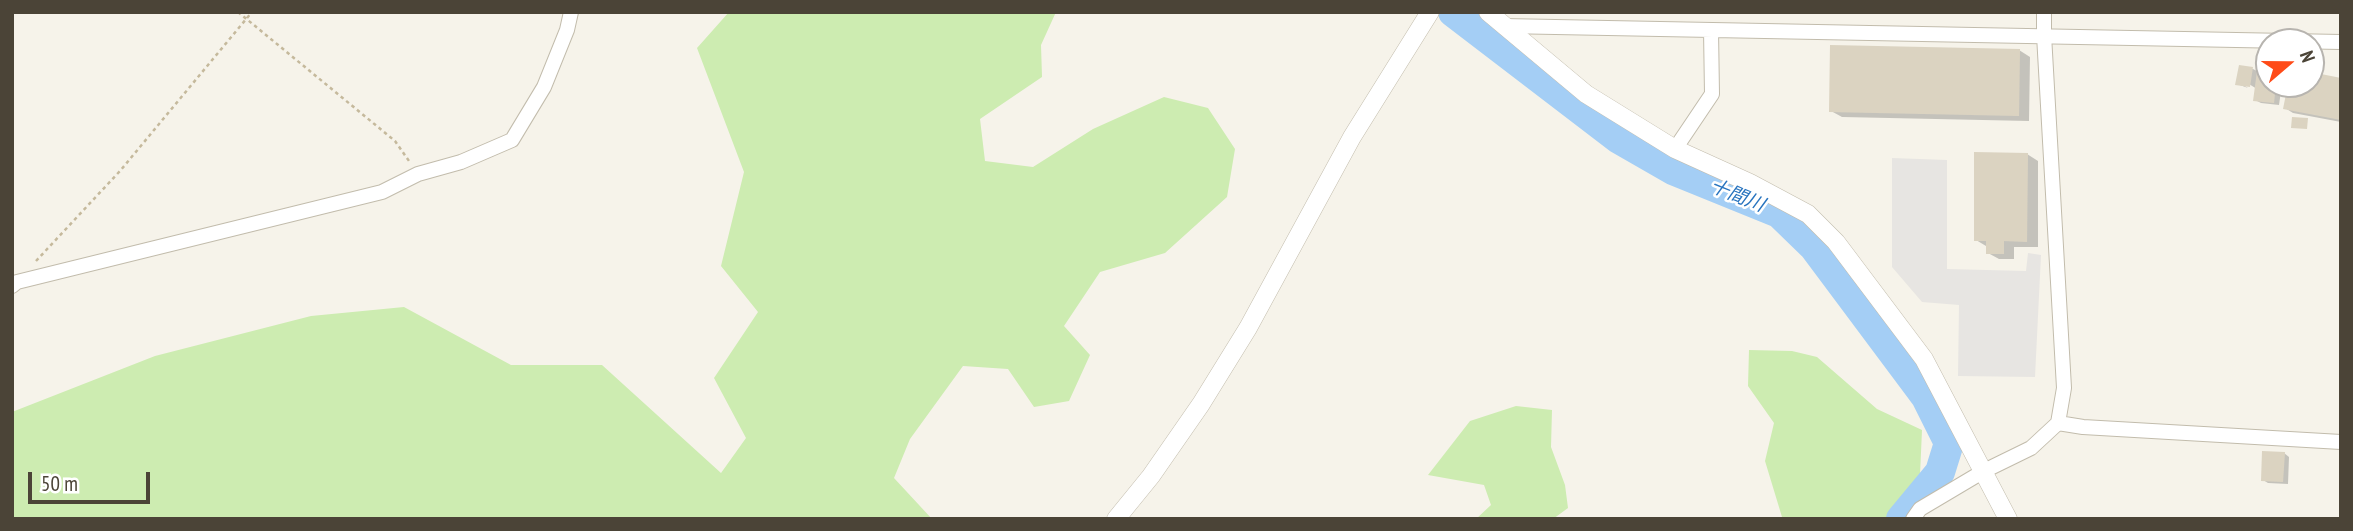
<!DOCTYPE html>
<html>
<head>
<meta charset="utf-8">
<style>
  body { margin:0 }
  #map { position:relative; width:2353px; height:531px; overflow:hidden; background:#f6f3ea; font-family:"PT Sans Narrow",sans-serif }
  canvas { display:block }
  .frame { position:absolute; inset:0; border:14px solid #4b4437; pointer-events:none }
  .north { position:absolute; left:2255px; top:28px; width:70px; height:70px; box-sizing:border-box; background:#fff; border:2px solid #b7b4af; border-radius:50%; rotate:70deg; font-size:19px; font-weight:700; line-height:28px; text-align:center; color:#4b4437 }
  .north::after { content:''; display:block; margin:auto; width:24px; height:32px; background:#ff4b18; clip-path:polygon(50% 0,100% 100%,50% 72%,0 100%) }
  .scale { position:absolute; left:28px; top:472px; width:122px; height:32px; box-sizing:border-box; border:4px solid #4b4437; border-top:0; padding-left:9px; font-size:21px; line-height:24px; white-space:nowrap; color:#4b4437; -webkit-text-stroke:5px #fff; paint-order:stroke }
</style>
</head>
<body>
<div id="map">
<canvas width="2353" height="531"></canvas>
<div class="frame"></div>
<div class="north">N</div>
<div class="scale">50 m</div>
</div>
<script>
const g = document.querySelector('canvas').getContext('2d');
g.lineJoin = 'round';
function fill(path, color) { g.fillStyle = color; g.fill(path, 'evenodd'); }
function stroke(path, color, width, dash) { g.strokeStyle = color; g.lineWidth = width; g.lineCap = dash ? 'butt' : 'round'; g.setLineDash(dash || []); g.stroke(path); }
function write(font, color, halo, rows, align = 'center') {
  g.font = font + ' "PT Sans Narrow","Noto Sans JP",sans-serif'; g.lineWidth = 5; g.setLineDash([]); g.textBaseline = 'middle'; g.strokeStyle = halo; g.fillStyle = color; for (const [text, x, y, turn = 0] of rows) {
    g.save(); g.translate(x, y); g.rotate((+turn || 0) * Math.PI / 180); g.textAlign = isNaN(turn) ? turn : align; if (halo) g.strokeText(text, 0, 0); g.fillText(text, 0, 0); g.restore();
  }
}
fill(new Path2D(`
  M729 12H1056L1041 45 1042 77 980 119 985 161 1033 167 1093 129 1164 97 1208 108 1235 149 1227 197 1165 253 1100 272 1064 326 1090 355 1069 401 1034 407 1008 369 963 366 910 439 894 478 932 519H12V412L155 356 311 316 404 307 511 365H602L721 473 746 438 714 378 758 312 721 266 744 172 697 48Z
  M1749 350 1792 351 1817 357 1877 409 1922 430 1920 475 1891 519H1779L1782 517 1765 461 1774 423 1748 386Z
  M1516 406 1552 410 1551 447 1565 485 1568 508 1553 519H1476L1491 505 1484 485 1428 475 1470 421Z`), '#cdecb1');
fill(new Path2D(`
  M1892 158 1947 160V269L2026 271 2028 253 2041 255 2035 377 1958 376 1959 305 1922 302 1892 267Z`), '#e7e5e2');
fill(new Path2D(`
  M2019 50 2030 57 2029 121 1842 117 1831 111Z
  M2240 67 2253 69 2259 72 2269 67V84H2282L2279 105 2261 103 2255 100 2257 89 2244 81 2242 84 2248 88 2237 84Z
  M2311 74 2341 80V122L2293 113 2285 108 2289 84H2311Z
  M2027 154 2038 161V247H2014V259H1999L1988 253 1986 246 1976 240Z
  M2284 453 2289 457 2288 484 2268 483 2263 480Z`), '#0003');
stroke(new Path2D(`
  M1453 12 1619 139 1673 170 1779 213 1814 247 1926 397 1949 443 1940 472 1901 519`), '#a4cef5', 30);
fill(new Path2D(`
  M1830 45 2020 49 2019 116 1829 112Z
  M2258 64 2269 66V84H2276L2274 103 2253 101Z
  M2239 65 2253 67 2250 87 2235 85Z
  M2311 72 2341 78V120L2283 109 2288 84H2311Z
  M2292 117 2308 118 2307 129 2291 128Z
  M1974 152 2028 153 2027 242 2004 241V254H1986V241H1974Z
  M2262 451 2285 452 2283 482 2261 481Z`), '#dbd3c1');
const minor = new Path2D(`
  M1503 26 2341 42
  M1675 149 1712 94 1711 30
  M12 286 17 282 382 192 418 174 461 162 512 140 544 87 567 30 571 12
  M2058 423 2083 427 2341 442
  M1913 519 1920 509 1984 471 2031 448 2058 423 2064 388 2044 35V12`);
const tertiary = new Path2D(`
  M1488 12 1586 94 1675 149 1750 183 1808 214 1836 242 1924 359 2008 519
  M1116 519 1151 476 1201 404 1248 328 1352 137 1430 12`);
stroke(minor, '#c2bcac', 16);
stroke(tertiary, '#c2bcac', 19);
stroke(new Path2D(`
  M238 12 395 141 409 161
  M36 261 120 171 252 12`), '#c5b99c', 2.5, [3.5, 3.5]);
stroke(minor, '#fff', 14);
stroke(tertiary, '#fff', 18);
write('italic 19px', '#2874bf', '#fff', [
  ["十間川",1737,196,22]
]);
</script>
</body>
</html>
